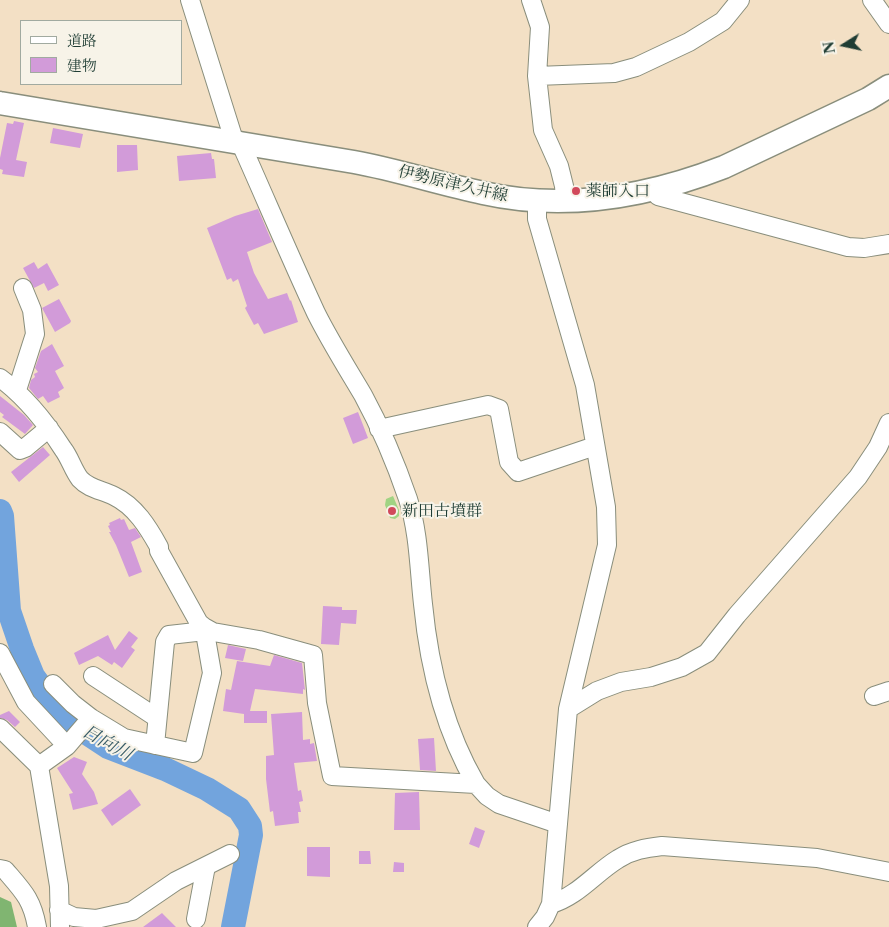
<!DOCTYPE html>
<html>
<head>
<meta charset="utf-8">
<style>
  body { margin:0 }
  #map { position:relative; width:889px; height:927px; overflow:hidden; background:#f3e0c5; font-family:"Libre Caslon Text","Noto Serif JP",serif }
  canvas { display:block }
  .legend { position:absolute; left:20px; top:20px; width:162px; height:65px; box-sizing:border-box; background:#f7f3e8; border:1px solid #a1aaa0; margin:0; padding:6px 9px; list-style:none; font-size:15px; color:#1f3d34 }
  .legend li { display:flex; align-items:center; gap:10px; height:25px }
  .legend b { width:25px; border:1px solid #a1aaa0 }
  .north { position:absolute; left:819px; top:20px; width:50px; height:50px; -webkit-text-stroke:4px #f7f3e8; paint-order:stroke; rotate:260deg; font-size:14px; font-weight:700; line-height:20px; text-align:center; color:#1f3d34 }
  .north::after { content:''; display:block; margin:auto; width:18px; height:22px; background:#1f3d34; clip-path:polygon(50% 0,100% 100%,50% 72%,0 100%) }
</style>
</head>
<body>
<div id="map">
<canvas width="889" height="927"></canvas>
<ul class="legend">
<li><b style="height:6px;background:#fff"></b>道路</li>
<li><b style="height:14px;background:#d29bd9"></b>建物</li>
</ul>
<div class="north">N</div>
</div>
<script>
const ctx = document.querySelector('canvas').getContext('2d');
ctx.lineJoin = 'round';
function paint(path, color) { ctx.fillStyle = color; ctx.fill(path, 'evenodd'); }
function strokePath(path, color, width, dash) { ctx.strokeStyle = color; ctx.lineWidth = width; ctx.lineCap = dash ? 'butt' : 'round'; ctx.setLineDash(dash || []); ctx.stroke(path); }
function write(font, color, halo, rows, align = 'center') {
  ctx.font = font + ' "Libre Caslon Text","Noto Serif JP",serif'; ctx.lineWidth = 4; ctx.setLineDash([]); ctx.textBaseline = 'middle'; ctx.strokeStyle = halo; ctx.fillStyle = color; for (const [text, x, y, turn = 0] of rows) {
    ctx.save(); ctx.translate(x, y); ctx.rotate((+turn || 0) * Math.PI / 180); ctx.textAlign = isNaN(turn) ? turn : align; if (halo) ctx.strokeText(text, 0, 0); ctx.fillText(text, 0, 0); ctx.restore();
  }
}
const green = new Path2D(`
  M 393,496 L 399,510 L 399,516 L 395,519 L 390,518 L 385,505 L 386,499 Z`);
const forest = new Path2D(`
  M 0,897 L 11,902 L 17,927 L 0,927 Z`);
const river = new Path2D(`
  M 0,511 L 2,516 L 9,611 L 22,649 L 33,676 L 55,706 L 73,724 L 108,747 L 165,769 L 207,789 L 239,809 L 250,826 L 251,835 L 233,927`);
const building = new Path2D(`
  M 14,121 L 24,123 L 16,160 L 27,162 L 24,177 L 2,174 L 3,170 L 0,169 L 0,158 L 7,123 L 13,124 Z
  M 53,128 L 83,134 L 80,148 L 50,143 Z
  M 117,145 L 137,145 L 138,170 L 117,172 Z
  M 211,153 L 212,159 L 214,159 L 216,178 L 179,181 L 177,156 Z
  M 258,209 L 272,242 L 247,252 L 254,273 L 268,299 L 287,293 L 290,301 L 291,300 L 298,322 L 264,334 L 258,323 L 254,325 L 245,308 L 247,306 L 238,279 L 233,282 L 231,278 L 227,280 L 207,228 L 235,216 Z
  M 34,262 L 38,269 L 47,263 L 59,285 L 48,291 L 44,283 L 34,288 L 23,268 Z
  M 59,299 L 71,321 L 70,323 L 55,332 L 42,308 Z
  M 52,344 L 64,366 L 55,371 L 64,388 L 58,392 L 60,397 L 48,403 L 43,396 L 38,399 L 29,388 L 31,380 L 35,377 L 34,374 L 38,372 L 35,368 L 41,351 Z
  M 0,396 L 24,415 L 33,425 L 25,434 L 2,417 L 4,415 L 0,412 Z
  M 358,412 L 368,438 L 353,444 L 343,418 Z
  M 43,447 L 50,455 L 19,482 L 11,472 Z
  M 120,518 L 121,520 L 124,519 L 129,530 L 135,528 L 141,537 L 131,542 L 142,572 L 129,577 L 116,545 L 109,532 L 111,532 L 108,526 L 110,525 L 109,523 Z
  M 323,606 L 342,607 L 342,610 L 357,610 L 356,624 L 341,623 L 339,645 L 321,644 Z
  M 129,631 L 138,638 L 131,647 L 135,650 L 122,668 L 114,662 L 112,665 L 98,656 L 79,665 L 74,653 L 108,635 L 115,650 Z
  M 228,645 L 246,649 L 243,661 L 225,658 Z
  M 274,655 L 302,663 L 305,690 L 303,689 L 303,694 L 255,689 L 250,711 L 267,711 L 267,723 L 244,723 L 244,714 L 223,711 L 226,689 L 231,690 L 237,661 L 270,666 Z
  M 9,711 L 20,722 L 15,727 L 7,720 L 0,718 L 0,715 Z
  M 302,712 L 303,740 L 310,739 L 310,744 L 314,743 L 317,761 L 294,763 L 298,791 L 301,790 L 303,801 L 299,802 L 301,812 L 298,812 L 299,823 L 275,826 L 273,811 L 270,812 L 266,779 L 266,756 L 274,755 L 271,714 Z
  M 434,738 L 436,771 L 420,770 L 418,739 Z
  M 74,757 L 87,762 L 82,774 L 94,792 L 98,804 L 73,810 L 69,794 L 73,793 L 57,768 Z
  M 130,789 L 141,805 L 112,826 L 101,810 Z
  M 419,792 L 420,830 L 394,830 L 395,793 Z
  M 475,827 L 485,831 L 479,848 L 469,844 Z
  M 307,847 L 330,847 L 330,877 L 307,876 Z
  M 359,851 L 370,851 L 371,864 L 359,864 Z
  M 394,862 L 404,863 L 404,872 L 393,872 Z
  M 162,913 L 176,927 L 143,927 Z`);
const minor = new Path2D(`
  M 190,0 L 233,137 L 241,144 C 266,200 290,257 316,313 C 330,341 347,368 363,395 C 381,428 396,464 408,499 C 419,533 419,569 423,604 C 429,666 444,729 476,784
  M 531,0 L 540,27 L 537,76 L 543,130 L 559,166 L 564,186 L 565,201
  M 872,0 L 889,24
  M 537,76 L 614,73 L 636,67 L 689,42 L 723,21 L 740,0
  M 654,190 L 658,196 L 848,247 L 864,248 L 889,244
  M 537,200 L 537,219 L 585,385 L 606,507 L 607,545 L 568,709 L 551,904 L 545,917 L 537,927
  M 0,378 C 26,397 45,421 63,449 C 70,458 73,470 80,479 C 89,489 102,490 114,496 C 135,506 148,527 159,547 L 159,551 L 199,623 L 204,627 L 213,632 L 259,640 L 313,655 L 317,703 L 332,776 L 476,784 L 487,796 L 499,804 L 558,824
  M 17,390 L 35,334 L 32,310 L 23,288
  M 379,429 L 488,405 L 499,409 L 509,462 L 518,472 L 595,446
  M 0,432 L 20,450 L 25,448 L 49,428
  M 0,653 L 26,702 L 67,746
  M 93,676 L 157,718
  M 53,684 L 73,704 L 91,718 L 124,738 L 193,753 L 212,673 L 204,627
  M 874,696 L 889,691
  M 568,709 L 597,691 L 621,682 L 651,677 L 682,667 L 707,653 L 737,615 L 858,477 L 878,447 L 889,423
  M 0,728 L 39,766 L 59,886 L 60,927
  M 155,745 L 165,642 L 169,635 L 205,631
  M 39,766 L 67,746 L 91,718
  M 0,869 L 5,870 C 23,891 32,899 37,927
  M 551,904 C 578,896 595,873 618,859 C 632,850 646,848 662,846 L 817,858 L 889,872
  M 59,910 L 74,917 L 96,919 L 132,911 L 176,881 L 230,854
  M 196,919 L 206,866`);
const major = new Path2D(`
  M 0,103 C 118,123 236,143 354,162 C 398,170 440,184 483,193 C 564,211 647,197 724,167 L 868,99 L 889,86`);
const markers = [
  [576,191,5,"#d1495b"],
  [392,511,5,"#d1495b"]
];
const streetNames = [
  ["伊勢原津久井線",453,184,13]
];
const poiNames = [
  ["薬師入口",586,191],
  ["新田古墳群",402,511]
];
const waterNames = [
  ["日向川",107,743,29]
];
paint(green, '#a0d383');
paint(forest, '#80b571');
strokePath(river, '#72a4dd', 24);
paint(building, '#d29bd9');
strokePath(minor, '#898e7c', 20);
strokePath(major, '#898e7c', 25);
strokePath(minor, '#fff', 18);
strokePath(major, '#fff', 22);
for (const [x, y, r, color] of markers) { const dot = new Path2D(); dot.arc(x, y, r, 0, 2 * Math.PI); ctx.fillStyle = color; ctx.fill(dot); strokePath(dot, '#f7f3e8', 2); }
write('16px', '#1f3d34', '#f7f3e8', streetNames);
write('16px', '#1f3d34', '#f7f3e8', poiNames, 'left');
write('italic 18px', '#385c67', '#f7f3e8', waterNames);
</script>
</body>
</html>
